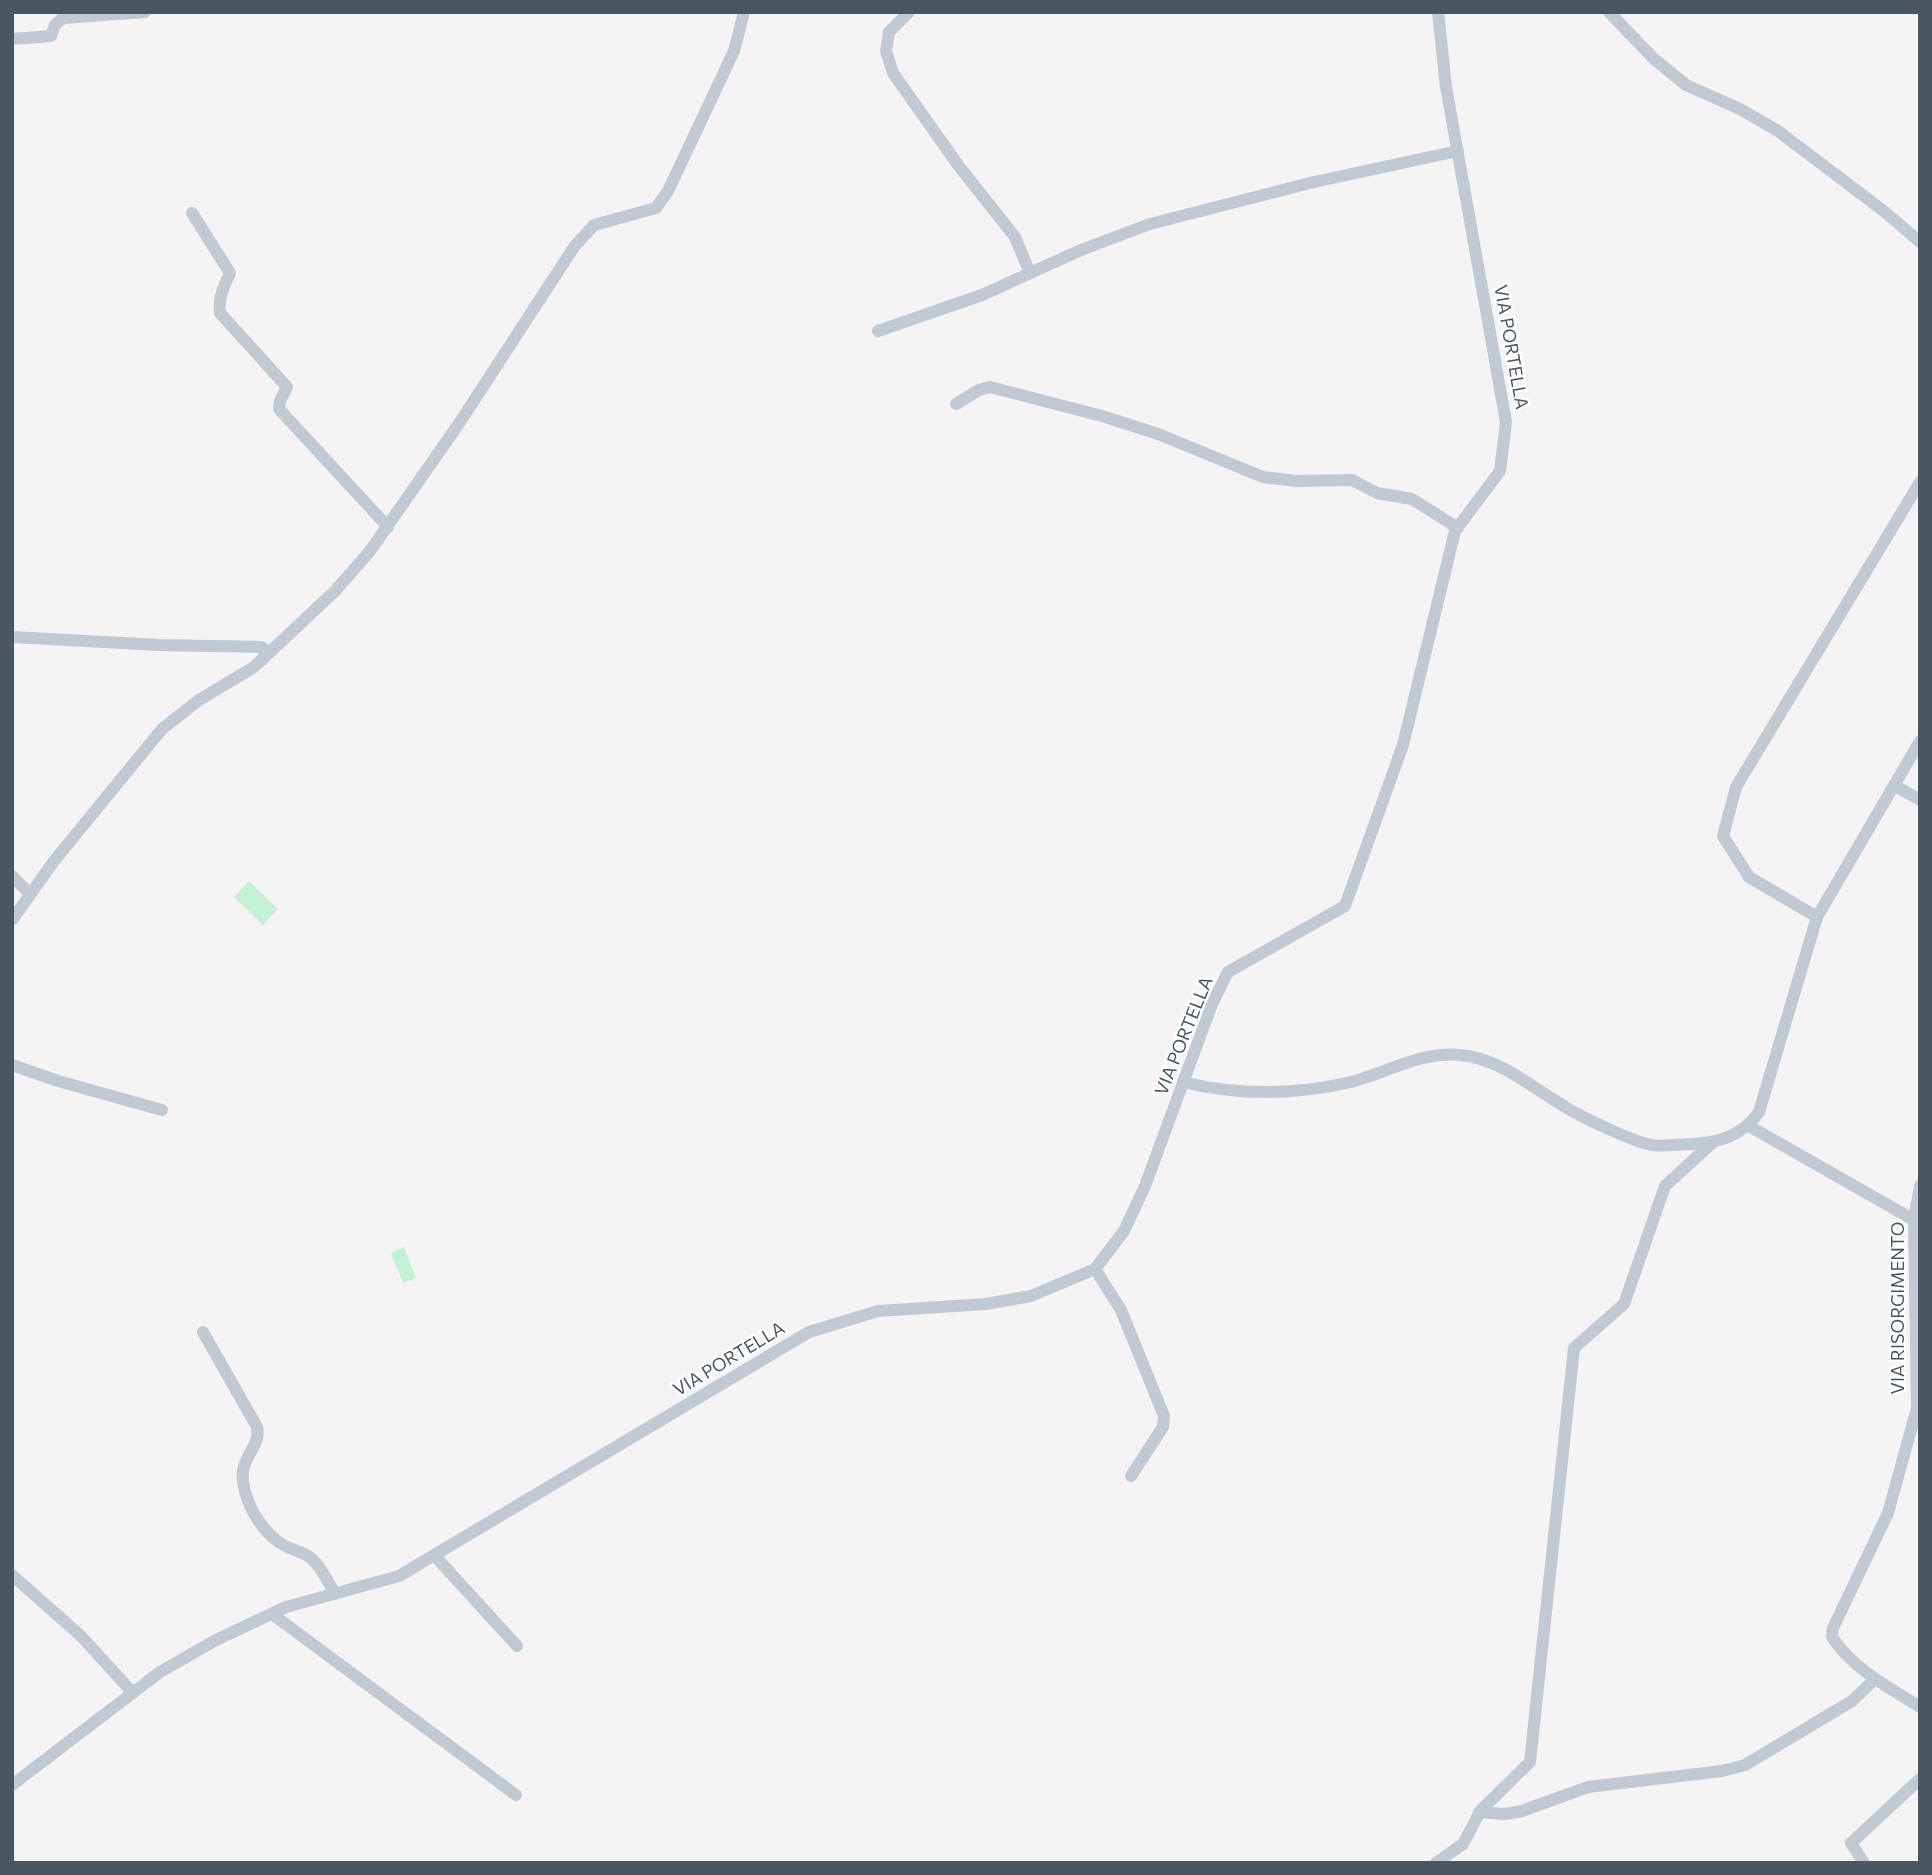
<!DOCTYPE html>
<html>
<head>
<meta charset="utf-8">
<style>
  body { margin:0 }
  #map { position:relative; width:1932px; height:1875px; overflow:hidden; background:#f5f3f3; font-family:Commissioner,sans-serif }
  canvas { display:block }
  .frame { position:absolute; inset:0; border:14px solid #4a5661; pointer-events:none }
</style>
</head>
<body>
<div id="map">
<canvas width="1932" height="1875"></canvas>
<div class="frame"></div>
</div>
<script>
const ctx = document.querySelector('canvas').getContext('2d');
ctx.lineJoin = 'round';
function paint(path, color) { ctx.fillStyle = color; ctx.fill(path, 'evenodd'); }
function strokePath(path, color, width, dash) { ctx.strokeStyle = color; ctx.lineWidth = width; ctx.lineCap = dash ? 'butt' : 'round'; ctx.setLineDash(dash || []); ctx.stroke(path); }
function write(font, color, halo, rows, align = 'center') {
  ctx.font = font + ' Commissioner,sans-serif'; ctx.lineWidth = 5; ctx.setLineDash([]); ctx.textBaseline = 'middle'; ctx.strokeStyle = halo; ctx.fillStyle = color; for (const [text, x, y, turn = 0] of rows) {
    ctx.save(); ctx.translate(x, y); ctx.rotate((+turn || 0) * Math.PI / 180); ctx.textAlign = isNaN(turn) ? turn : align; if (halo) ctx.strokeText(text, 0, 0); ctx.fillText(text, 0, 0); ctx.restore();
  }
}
const green = new Path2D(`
  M 249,881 L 278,909 L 263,925 L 234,897 Z
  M 404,1247 L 416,1278 L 403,1283 L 391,1253 Z`);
const minor = new Path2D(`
  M 909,12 L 889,32 L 886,51 L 893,73 L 958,165 L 1015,237 L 1030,273
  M 1609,12 L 1653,58 L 1686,85 L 1740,109 L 1778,131 L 1885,212 L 1920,242
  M 12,39 L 51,36 L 55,25 L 63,18 L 145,12
  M 192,213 L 230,273 C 224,286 218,298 220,313 L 287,387 L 280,401 L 279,409 L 388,527
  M 878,331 L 982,295 L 1081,250 L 1150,224 L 1314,182 L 1458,151
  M 956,404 L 979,390 L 990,387 L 1102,416 L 1158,434 L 1263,477 L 1297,481 L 1352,480 L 1377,493 L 1412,499 L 1458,528
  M 12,637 L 159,645 L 262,647 L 265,650 L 264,656
  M 1894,785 L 1920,800
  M 12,876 L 30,894
  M 1817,917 L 1749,877 L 1723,836 L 1736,787 L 1920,482
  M 12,920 L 54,861 L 162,729 L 199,700 L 254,667 L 335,591 L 370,551 L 460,422 L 574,247 L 594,225 L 656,208 L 668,191 L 734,51 L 744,12
  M 12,1065 L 58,1081 L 162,1110
  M 1183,1082 C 1239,1096 1295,1095 1351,1082 C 1389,1072 1427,1048 1468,1056 C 1503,1062 1532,1087 1562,1105 C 1577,1115 1637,1144 1653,1145 C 1665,1147 1679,1144 1691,1144 C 1719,1143 1742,1136 1759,1112 L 1817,917 L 1920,741
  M 1749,1126 L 1914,1220
  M 1920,1186 L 1914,1220 L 1917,1408 L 1888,1513 L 1833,1628 L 1832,1637 C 1853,1669 1888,1687 1920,1707
  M 1095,1269 L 1121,1310 L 1164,1416 L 1163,1427 L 1131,1476
  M 203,1332 L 257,1427 C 262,1446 239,1458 243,1482 C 247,1507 263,1535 287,1547 C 297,1551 307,1553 315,1562 C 323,1571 329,1583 335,1594
  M 434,1555 L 517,1646
  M 12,1575 L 81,1636 L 133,1693
  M 272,1614 L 516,1795
  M 12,1785 L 160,1672 L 216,1640 L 286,1607 L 399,1576 L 809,1332 L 878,1311 L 986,1304 L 1031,1296 L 1095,1269 L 1124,1231 L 1145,1186 L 1212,1004 L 1228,972 L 1345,906 L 1403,745 L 1455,531 L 1500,471 L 1506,422 L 1446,87 L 1438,12
  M 1479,1812 L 1505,1814 L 1522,1811 L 1588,1787 L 1722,1771 L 1745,1765 L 1852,1701 L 1875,1679
  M 1436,1863 L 1463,1844 L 1481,1810 L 1530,1762 L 1574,1348 L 1624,1304 L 1665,1186 L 1712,1143
  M 1864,1863 L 1851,1843 L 1920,1779`);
const streetNames = [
  ["VIA PORTELLA",1511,347,80],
  ["VIA PORTELLA",1184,1036,-68],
  ["VIA RISORGIMENTO",1898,1308,-90],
  ["VIA PORTELLA",729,1359,-31]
];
paint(green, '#c3f1d5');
strokePath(minor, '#c1cad2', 12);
write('18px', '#4a5661', '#fff', streetNames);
</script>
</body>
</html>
